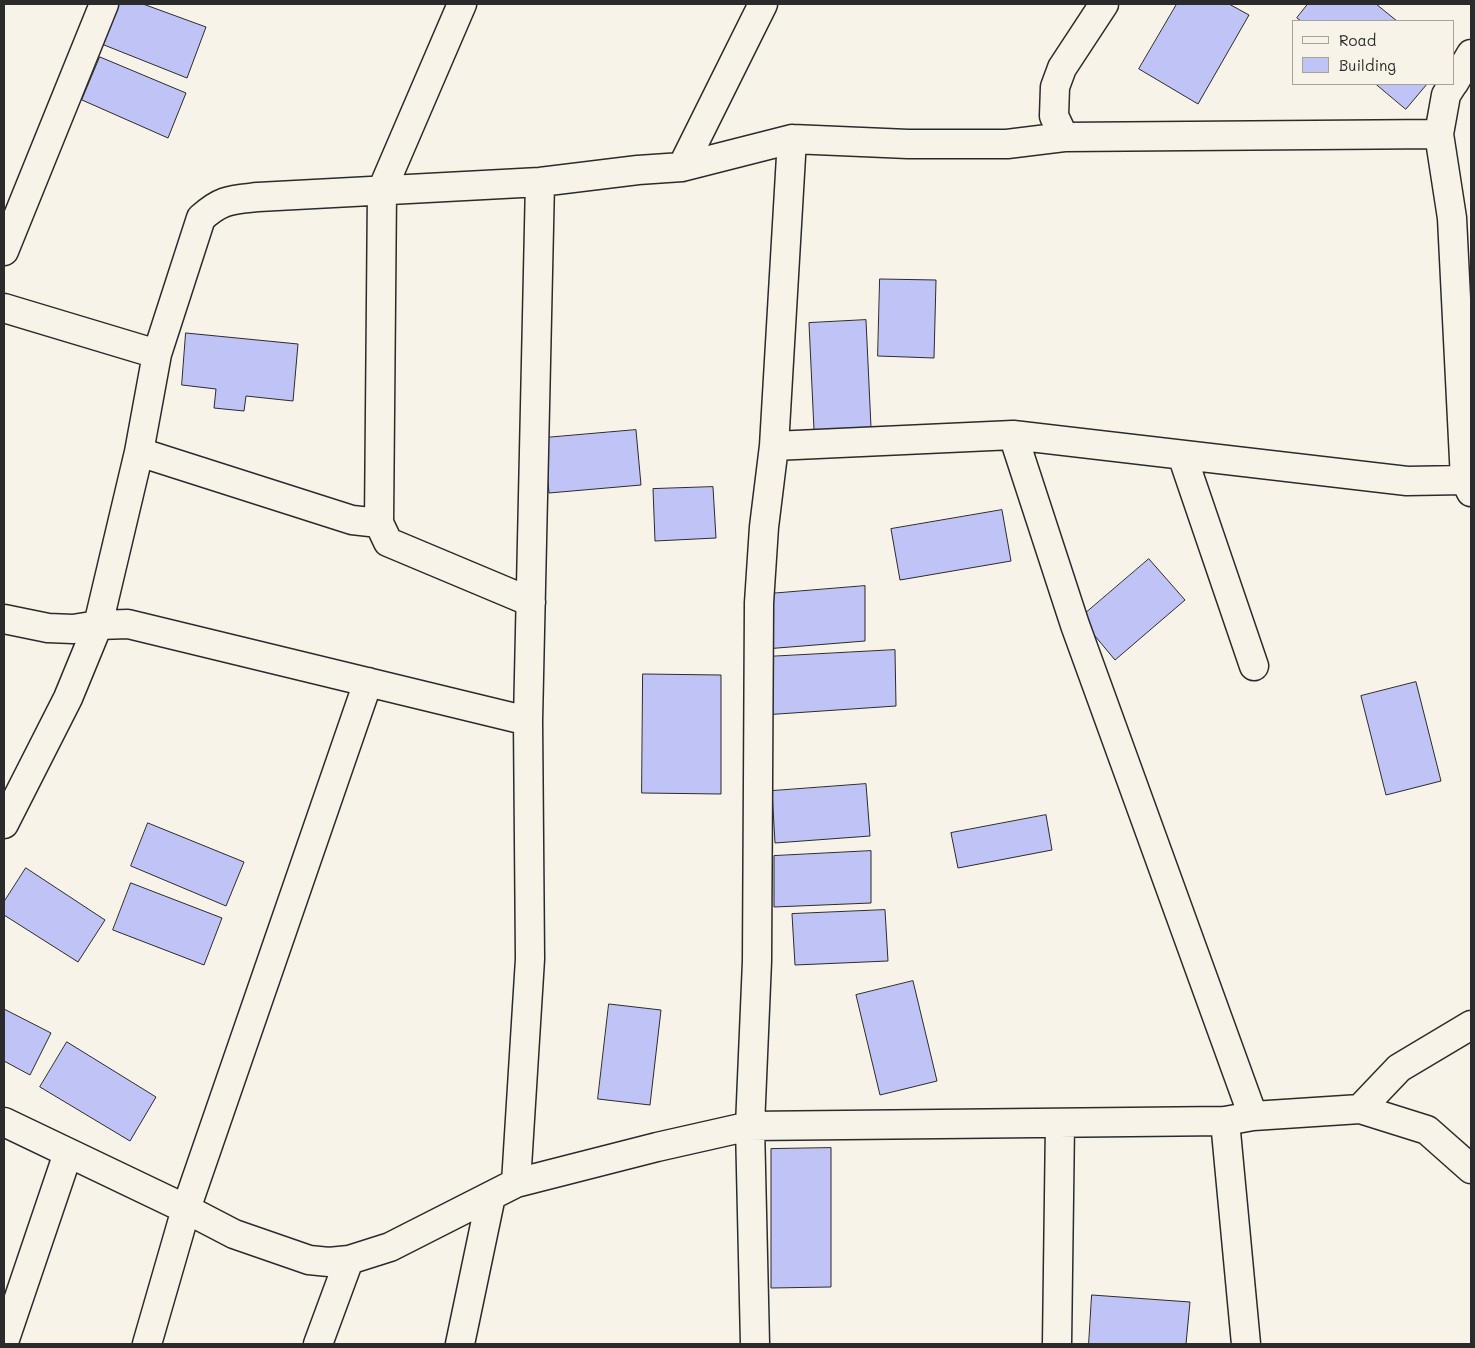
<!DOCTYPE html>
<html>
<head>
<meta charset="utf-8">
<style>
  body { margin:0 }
  #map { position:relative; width:1475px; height:1348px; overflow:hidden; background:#f7f3e8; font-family:Mali,sans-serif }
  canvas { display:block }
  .frame { position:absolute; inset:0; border:5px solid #2b2b2b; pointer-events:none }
  .legend { position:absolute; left:1292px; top:20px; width:162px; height:65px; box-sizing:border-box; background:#f7f3e8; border:1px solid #a5a39c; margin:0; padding:6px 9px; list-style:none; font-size:15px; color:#2b2b2b }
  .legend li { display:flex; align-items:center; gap:10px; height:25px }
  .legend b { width:25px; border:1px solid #a5a39c }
</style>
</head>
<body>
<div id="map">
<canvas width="1475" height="1348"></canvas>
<div class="frame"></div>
<ul class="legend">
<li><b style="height:6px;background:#f7f3e8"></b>Road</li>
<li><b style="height:14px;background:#bfc3f5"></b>Building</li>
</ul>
</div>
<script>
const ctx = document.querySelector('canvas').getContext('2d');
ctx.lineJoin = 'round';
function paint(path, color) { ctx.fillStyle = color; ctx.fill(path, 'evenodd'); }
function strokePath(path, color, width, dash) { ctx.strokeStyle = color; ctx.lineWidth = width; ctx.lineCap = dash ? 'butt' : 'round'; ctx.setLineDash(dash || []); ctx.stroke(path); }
const building = new Path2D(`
  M 104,4 L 143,4 L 206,27 L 187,78 L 89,39 Z
  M 1177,4 L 1229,4 L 1249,15 L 1198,104 L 1139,69 Z
  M 1308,4 L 1376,4 L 1397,21 L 1301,21 L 1297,18 Z
  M 100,57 L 186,93 L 168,138 L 82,100 Z
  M 1376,84 L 1427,84 L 1406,109 Z
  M 880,279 L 936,280 L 934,358 L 878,356 Z
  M 866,320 L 871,427 L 814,430 L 809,323 Z
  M 186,333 L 298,344 L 293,401 L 246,396 L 244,411 L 214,408 L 216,389 L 182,385 Z
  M 636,430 L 641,485 L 549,493 L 544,438 Z
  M 713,487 L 716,538 L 655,541 L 653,489 Z
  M 1002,510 L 1011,561 L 900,580 L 891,529 Z
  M 1149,559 L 1185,600 L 1115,660 L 1080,618 Z
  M 865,586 L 865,641 L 765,649 L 768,594 Z
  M 895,650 L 896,706 L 763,715 L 765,657 Z
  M 643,674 L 721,675 L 721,794 L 642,793 Z
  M 1416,682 L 1441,781 L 1386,795 L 1361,696 Z
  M 866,784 L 870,836 L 775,843 L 772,791 Z
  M 1046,815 L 1052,850 L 958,868 L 951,833 Z
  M 148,823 L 244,862 L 226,906 L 131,866 Z
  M 871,851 L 871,903 L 774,907 L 774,856 Z
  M 26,868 L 105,920 L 78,962 L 4,915 L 4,902 Z
  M 131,883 L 222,918 L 204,965 L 113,930 Z
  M 885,910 L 888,961 L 795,965 L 792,914 Z
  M 913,981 L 937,1081 L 880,1095 L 856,995 Z
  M 609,1004 L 661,1010 L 650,1105 L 598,1099 Z
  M 4,1009 L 51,1033 L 30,1075 L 4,1061 Z
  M 67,1042 L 156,1097 L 130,1141 L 40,1087 Z
  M 831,1148 L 831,1287 L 771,1288 L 771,1149 Z
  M 1092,1295 L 1190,1302 L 1186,1344 L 1089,1344 Z`);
const minor = new Path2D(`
  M 462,4 L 382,190 L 379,523 L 388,542 L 531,602
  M 1454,83 L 1471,54
  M 1453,84 L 1446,95 L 1439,134 L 1452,218 L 1465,480 L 1471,492
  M 1064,137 L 1054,116 L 1055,87 L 1062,68 L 1104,4
  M 682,167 L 763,4
  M 4,251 L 104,4
  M 4,308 L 157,354
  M 1013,435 L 1075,625 L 1253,1116
  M 774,446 L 1013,435 L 1407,481 L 1465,480
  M 139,452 L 352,520 L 379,523
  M 1182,455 L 1254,666
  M 4,619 L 48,628 L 73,629 L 98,625 L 128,624 L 528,721
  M 4,824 L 68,698 L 98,625 L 139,452 L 157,354 L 201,218 C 222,199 231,200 258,197 L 540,182 L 638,170 L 682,167 L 792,139 L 908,144 L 1007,144 L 1064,137 L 1439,134
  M 1360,1109 L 1399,1068 L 1471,1025
  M 1225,1121 L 1246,1344
  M 4,1122 L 186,1209 L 234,1234 L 309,1260 L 329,1262 L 349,1260 L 390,1247 L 516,1183 L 657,1147 L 750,1126 L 1225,1121 L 1253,1116 L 1360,1109 L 1427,1130 L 1471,1169
  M 516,1183 L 530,959 L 528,721 L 540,182
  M 4,1342 L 68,1153
  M 147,1344 L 186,1209 L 368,682
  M 318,1344 L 349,1260
  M 460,1344 L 491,1196
  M 755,1344 L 750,1126 L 757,961 L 759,603 L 764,527 L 774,446 L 792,139
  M 1057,1344 L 1060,1123`);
paint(building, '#bfc3f5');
strokePath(building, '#2b2b2b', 1);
strokePath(minor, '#2b2b2b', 31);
strokePath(minor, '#f7f3e8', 28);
</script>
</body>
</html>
